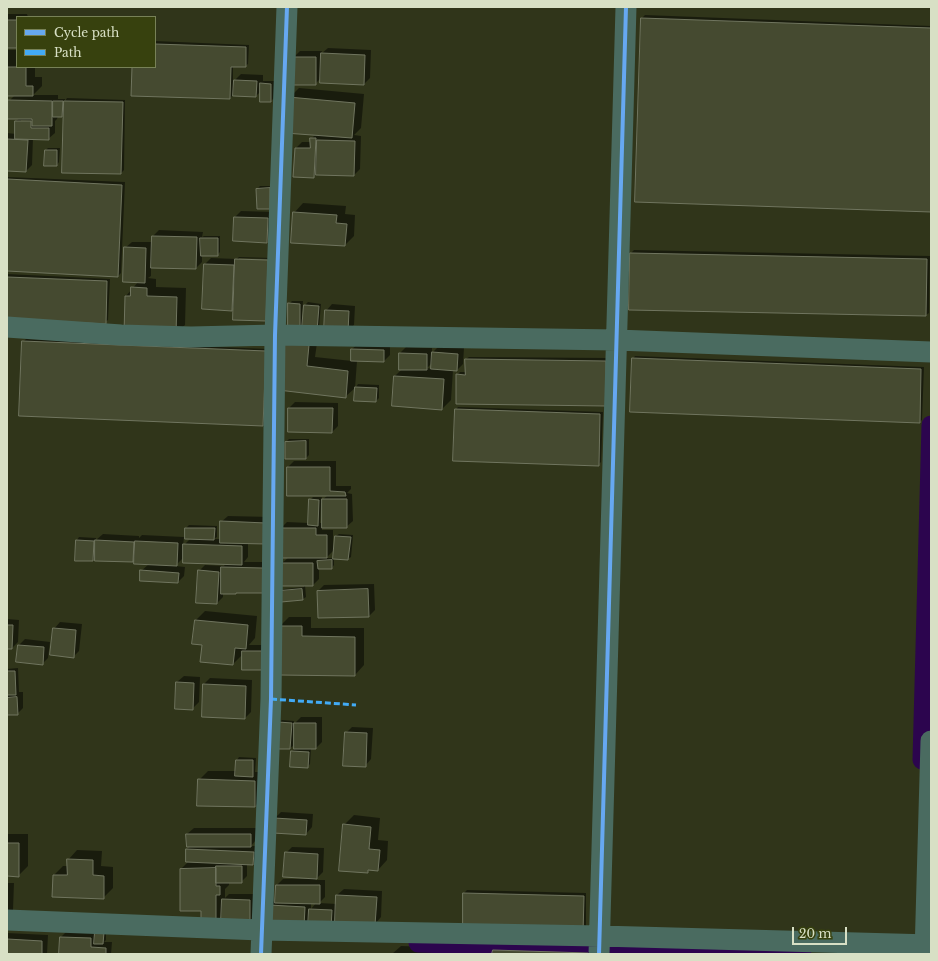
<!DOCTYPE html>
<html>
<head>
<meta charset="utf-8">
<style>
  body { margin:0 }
  #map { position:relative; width:938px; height:961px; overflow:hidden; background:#30351a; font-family:"Libre Baskerville",serif }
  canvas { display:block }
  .frame { position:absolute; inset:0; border:8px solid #d8e0c5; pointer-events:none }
  .legend { position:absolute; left:16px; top:16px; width:140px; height:52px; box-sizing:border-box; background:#37410e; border:1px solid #778157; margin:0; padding:5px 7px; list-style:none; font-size:12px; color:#d8e0c5 }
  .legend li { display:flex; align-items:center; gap:8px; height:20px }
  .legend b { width:20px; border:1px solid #778157 }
  .scale { position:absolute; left:792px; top:927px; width:55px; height:18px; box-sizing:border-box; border:2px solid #d8e0c5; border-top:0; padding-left:5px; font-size:12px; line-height:14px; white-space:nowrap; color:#d8e0c5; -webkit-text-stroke:3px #37410e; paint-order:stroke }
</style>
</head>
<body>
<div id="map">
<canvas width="938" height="961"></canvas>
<div class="frame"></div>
<ul class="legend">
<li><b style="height:5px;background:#66a8f1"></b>Cycle path</li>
<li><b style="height:5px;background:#42abf6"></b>Path</li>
</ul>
<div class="scale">20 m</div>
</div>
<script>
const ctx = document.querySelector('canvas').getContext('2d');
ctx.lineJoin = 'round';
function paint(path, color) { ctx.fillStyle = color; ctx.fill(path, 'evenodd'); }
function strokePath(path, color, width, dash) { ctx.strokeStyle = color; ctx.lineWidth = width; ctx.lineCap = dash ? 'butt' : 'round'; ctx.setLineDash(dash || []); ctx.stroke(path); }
const shadow = new Path2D(`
  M 7,14 L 27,14 L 28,17 L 17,17 L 17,47 L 7,47 Z
  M 645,15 L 931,26 L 931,211 L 642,18 Z
  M 155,41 L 249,45 L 248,64 L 245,66 L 233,66 L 233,82 L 241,74 L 263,75 L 263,81 L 274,81 L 274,98 L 271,101 L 261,91 L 256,96 L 233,95 L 230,98 L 133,67 L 155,67 Z
  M 328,48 L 371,50 L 370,78 L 364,84 L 321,78 L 315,84 L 294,57 L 300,51 L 322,51 L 321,54 Z
  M 7,50 L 17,50 L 17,67 L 35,67 L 35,77 L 42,77 L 42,86 L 33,95 L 58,95 L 58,99 L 65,99 L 65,101 L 67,98 L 125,100 L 124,170 L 121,173 L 64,113 L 62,116 L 58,116 L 57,119 L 55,121 L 55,133 L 48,139 L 33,138 L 32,165 L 26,171 L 7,170 L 7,133 L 16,134 L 16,121 L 20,118 L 7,118 L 7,98 L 8,102 L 15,95 L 7,95 ZM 21,120 L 36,121 L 36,123 L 21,122 Z
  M 299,88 L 364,94 L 361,128 L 354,135 L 361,136 L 360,169 L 354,175 L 316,174 L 313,177 L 294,176 L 296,148 L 302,142 L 311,142 L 311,139 L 316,134 L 289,98 Z
  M 48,148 L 60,148 L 59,162 L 57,165 L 46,150 Z
  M 7,177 L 125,182 L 121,273 L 118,276 L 7,270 Z
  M 260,186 L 272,186 L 273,205 L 257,189 Z
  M 303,203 L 346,206 L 345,214 L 355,215 L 354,236 L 345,245 L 294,213 Z
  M 241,211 L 274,212 L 273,235 L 267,242 L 235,217 Z
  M 159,230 L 203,232 L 202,237 L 204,236 L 220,236 L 220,252 L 217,255 L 202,255 L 202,262 L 196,268 L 151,267 L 151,276 L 148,278 L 156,279 L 156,287 L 186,288 L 185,325 L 175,334 L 126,296 L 138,282 L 125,248 L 132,242 L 152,242 L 153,236 Z
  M 634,250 L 930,256 L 929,313 L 926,315 L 631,253 Z
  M 239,257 L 271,258 L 271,259 L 239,258 L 235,306 L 231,310 L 205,264 L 211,258 L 237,259 Z
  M 7,274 L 110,279 L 108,320 L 105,322 L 7,318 Z
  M 292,301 L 303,301 L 302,318 L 304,318 L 305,305 L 308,302 L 321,304 L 319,327 L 304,323 L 300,327 L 289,304 Z
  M 332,304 L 355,306 L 354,325 L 347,331 L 326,311 Z
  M 318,336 L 315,357 L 352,361 L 352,349 L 359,343 L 390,344 L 390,355 L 384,361 L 357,361 L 355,388 L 345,397 L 279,390 L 284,343 Z
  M 26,339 L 268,349 L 265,422 L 263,425 L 23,342 Z
  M 439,346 L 464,348 L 463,364 L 457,370 L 453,370 L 451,400 L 442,409 L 395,376 L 402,369 L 400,353 L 406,347 L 432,348 L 432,353 ZM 432,363 L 432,369 L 427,368 Z
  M 635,356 L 924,367 L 922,420 L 919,422 L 633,359 Z
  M 469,357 L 608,358 L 608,402 L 457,375 L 460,372 L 466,372 L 466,359 Z
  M 358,384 L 379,385 L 379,398 L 376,401 L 355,400 L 356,387 Z
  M 295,402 L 338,403 L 338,426 L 332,432 L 289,408 Z
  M 458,407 L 603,412 L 601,462 L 598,465 L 456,410 Z
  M 289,439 L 309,439 L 309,455 L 306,458 L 286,442 Z
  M 294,461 L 336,461 L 336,486 L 351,486 L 351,489 L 347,493 L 352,494 L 353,521 L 346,527 L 322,527 L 322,530 L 333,530 L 333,551 L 326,558 L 334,558 L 336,536 L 339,534 L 353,535 L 351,557 L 348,559 L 334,558 L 334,565 L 332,568 L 319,568 L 319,579 L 313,585 L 305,585 L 306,597 L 303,599 L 281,591 L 284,589 L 304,587 L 304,585 L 282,563 L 289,557 L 281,528 L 287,522 L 309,523 L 310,500 L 313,497 L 322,497 L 321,501 L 328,495 L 288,467 ZM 321,503 L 323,503 L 323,523 L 320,523 Z
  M 228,516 L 272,517 L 248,543 L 248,557 L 244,562 L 269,562 L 236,593 L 223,593 L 223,597 L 217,603 L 199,571 L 205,565 L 224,566 L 226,563 L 184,557 L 175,566 L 185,567 L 184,576 L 178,582 L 141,571 L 149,564 L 135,558 L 132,561 L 96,557 L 92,560 L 76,560 L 77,540 L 79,537 L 96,538 L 96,540 L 103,534 L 139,536 L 139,538 L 142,535 L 184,537 L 183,546 L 190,539 L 186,528 L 189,525 L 217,526 L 217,537 L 214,539 L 221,539 L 221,522 Z
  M 374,584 L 375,610 L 369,616 L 318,591 L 324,585 Z
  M 205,611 L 257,616 L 255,638 L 249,645 L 272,645 L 271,663 L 243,654 L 233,664 L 203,644 L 196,620 Z
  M 289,617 L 311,617 L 311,628 L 364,628 L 364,665 L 355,675 L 280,626 Z
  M 7,619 L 19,620 L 18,642 L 12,648 L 7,648 Z
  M 60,622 L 82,624 L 79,651 L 73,657 L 54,629 Z
  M 25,639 L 50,642 L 48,658 L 42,664 L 17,662 L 19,645 Z
  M 18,668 L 19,692 L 23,692 L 23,708 L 17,714 L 7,714 L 7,669 Z
  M 184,676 L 200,677 L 199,702 L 193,708 L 176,708 L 177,682 Z
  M 210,678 L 252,680 L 251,712 L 245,718 L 204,684 Z
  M 301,717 L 322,717 L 322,742 L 316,748 L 311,748 L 310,764 L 307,767 L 292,751 L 295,749 L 295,734 L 293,734 L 293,746 L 290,748 L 279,723 L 282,720 L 294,721 L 294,724 Z
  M 352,727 L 373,728 L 371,759 L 365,766 L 346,733 Z
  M 239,757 L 256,758 L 255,772 L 264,772 L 264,797 L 255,806 L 199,780 L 208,771 L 236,771 L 237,760 Z
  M 281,812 L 313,814 L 312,827 L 306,834 L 275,818 Z
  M 354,815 L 380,818 L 378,840 L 388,841 L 387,860 L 378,870 L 371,869 L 367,872 L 344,825 Z
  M 194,828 L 256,828 L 256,840 L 251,846 L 260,846 L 259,858 L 253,864 L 247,864 L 247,876 L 241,882 L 229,882 L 229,885 L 225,889 L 225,898 L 229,894 L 256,894 L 256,915 L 250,921 L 223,915 L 215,922 L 202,910 L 181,910 L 181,869 L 189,861 L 187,849 L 191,846 L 187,834 Z
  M 7,834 L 28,834 L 28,866 L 18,876 L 7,875 Z
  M 292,847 L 324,848 L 323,872 L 315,880 L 325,880 L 325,897 L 319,903 L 337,904 L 337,895 L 344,889 L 382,891 L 381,917 L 375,924 L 304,926 L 270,905 L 276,899 L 277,885 L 283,879 L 307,879 L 307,878 L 286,853 ZM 311,903 L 316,903 L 311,909 Z
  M 77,850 L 102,851 L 101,866 L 113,867 L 113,888 L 103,898 L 54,875 L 63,866 L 68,866 L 68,860 Z
  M 7,883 L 14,883 L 13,910 L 7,916 Z
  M 467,890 L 586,893 L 586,930 L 464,893 Z
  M 106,930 L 106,940 L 104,942 L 112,942 L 111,954 L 60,954 L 61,937 L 67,931 Z
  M 7,933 L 48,935 L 47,954 L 7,954 Z
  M 401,946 L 431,947 L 431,954 L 392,954 Z
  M 496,947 L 591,951 L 591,954 L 493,954 L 494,950 Z`);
const canal = new Path2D(`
  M 922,760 L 931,425
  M 418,943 L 586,948
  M 605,948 L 802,954`);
const building = new Path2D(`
  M 641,18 L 931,28 L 931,212 L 635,202 Z
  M 7,20 L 17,20 L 17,48 L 7,48 Z
  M 155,44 L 246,47 L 246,67 L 231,67 L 230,99 L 131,96 L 132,67 L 155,67 Z
  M 321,53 L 365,55 L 364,85 L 320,83 Z
  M 293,57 L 316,57 L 316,85 L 293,85 Z
  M 7,59 L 7,67 L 26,67 L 26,86 L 33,86 L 33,96 L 7,96 Z
  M 234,80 L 257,81 L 256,97 L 233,96 Z
  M 260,83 L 271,84 L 271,102 L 260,102 Z
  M 288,97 L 355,103 L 352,138 L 285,133 Z
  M 8,100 L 52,101 L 52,126 L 32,126 L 32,119 L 8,119 Z
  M 53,101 L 63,101 L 62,117 L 53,117 Z
  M 64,101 L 123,102 L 121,174 L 62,173 Z
  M 15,121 L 31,121 L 31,128 L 49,128 L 49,140 L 15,139 Z
  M 310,138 L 316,138 L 314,178 L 293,177 L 295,148 L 310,148 Z
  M 7,139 L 28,140 L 26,172 L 7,171 Z
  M 317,140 L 355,141 L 354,176 L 316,175 Z
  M 45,150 L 57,150 L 57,166 L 44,166 Z
  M 7,179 L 122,185 L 118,277 L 7,271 Z
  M 270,188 L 270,209 L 257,209 L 256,189 Z
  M 293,212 L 337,215 L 336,223 L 347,224 L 345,246 L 291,243 Z
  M 234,217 L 268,218 L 267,243 L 233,241 Z
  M 152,236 L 197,237 L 196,269 L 151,268 Z
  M 200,238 L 218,238 L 218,256 L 201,256 Z
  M 124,247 L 146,248 L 145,283 L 123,282 Z
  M 630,253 L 927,259 L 926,316 L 629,310 Z
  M 235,259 L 268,260 L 266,321 L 233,320 Z
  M 204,264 L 234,265 L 232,311 L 202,309 Z
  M 7,277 L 107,281 L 106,324 L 7,319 Z
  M 131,287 L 147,288 L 147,296 L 177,297 L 176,335 L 124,334 L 125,296 L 130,296 Z
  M 288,303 L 300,304 L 300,328 L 288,328 Z
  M 304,305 L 319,306 L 317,331 L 302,329 Z
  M 325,310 L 349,311 L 348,332 L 324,331 Z
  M 22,341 L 266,351 L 263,426 L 19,416 Z
  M 283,342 L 309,345 L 307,366 L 348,371 L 346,398 L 278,390 Z
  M 351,349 L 384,350 L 384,362 L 351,361 Z
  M 432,352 L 458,354 L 457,371 L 431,369 Z
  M 399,353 L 427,354 L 427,370 L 399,370 Z
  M 632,358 L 921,369 L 920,423 L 630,412 Z
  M 465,359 L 606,361 L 606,406 L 456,404 L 456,374 L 465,375 Z
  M 394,376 L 444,379 L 442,410 L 392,406 Z
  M 355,387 L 377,388 L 376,402 L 354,401 Z
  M 288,408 L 333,408 L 332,433 L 288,432 Z
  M 455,409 L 600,414 L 599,466 L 453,461 Z
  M 306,441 L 306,459 L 285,459 L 285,442 Z
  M 287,467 L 330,467 L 330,491 L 345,492 L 346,496 L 287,496 Z
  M 309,499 L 319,500 L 318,526 L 308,525 Z
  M 322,499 L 347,499 L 347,528 L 322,528 Z
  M 220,521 L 266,523 L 266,544 L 220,543 Z
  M 185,528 L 215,528 L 214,540 L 185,539 Z
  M 280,528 L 316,528 L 316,535 L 327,535 L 327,558 L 280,558 Z
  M 335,536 L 351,537 L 348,560 L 333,559 Z
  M 76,540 L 94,541 L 93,561 L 75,561 Z
  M 95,540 L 134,542 L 133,562 L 95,561 Z
  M 135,541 L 178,543 L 177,566 L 134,564 Z
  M 183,544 L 242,546 L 242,565 L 183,563 Z
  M 332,560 L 332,569 L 318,569 L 317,561 Z
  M 281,563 L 313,563 L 313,586 L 281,586 Z
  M 221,567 L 263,568 L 263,593 L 236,593 L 236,594 L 221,594 Z
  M 140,570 L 179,573 L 178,583 L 140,581 Z
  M 198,570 L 219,572 L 217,604 L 196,603 Z
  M 302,589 L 303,600 L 281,602 L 280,591 Z
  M 368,589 L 369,617 L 318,618 L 317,591 Z
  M 195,620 L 248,625 L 246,649 L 235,648 L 233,665 L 200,662 L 202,645 L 192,644 Z
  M 7,625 L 13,625 L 12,649 L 7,649 Z
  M 279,626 L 302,626 L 302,636 L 355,637 L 355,676 L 278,675 Z
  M 53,628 L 76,630 L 74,658 L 50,655 Z
  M 18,645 L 44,647 L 43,665 L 16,662 Z
  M 242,651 L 266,651 L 266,670 L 242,670 Z
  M 7,671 L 15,671 L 16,695 L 7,695 Z
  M 176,682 L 194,683 L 193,710 L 175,709 Z
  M 203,684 L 246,686 L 245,719 L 202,717 Z
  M 17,697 L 18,715 L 7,715 L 7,698 Z
  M 278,722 L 292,723 L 290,749 L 277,749 Z
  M 294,723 L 316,723 L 316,749 L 294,749 Z
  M 345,732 L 367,733 L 366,767 L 343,766 Z
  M 291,751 L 309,752 L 308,768 L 290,767 Z
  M 236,760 L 253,760 L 253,777 L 235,776 Z
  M 198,779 L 255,781 L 255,807 L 197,806 Z
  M 274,818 L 307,820 L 306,835 L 273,833 Z
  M 343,824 L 371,827 L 369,849 L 380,850 L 378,871 L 368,870 L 368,873 L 339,871 Z
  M 186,834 L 251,834 L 251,847 L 187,847 Z
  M 7,843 L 19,843 L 19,877 L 7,876 Z
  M 186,849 L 254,852 L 253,865 L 186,862 Z
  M 285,852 L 318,854 L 317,879 L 283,877 Z
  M 67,859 L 93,860 L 93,875 L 104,876 L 104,899 L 52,897 L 53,875 L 67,875 Z
  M 216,866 L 242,866 L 242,883 L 216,883 Z
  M 216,868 L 216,886 L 220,886 L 220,895 L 216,895 L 216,923 L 201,923 L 201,911 L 180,911 L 180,869 Z
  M 276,885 L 320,885 L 320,904 L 275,903 Z
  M 463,893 L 584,896 L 583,934 L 463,931 Z
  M 336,895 L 377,897 L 375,925 L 335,922 Z
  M 222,899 L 250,900 L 250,922 L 221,922 Z
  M 269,905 L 305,907 L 304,927 L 267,925 Z
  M 309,909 L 332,910 L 331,928 L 308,927 Z
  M 95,932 L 104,932 L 103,944 L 94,944 Z
  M 60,937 L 91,938 L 91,947 L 106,948 L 106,954 L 59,954 Z
  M 7,939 L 42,941 L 42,954 L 7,954 Z
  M 493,950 L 588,953 L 588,954 L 492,954 Z`);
const minor = new Path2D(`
  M 7,327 L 121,335 L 191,337 L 275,335 L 617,340 L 931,352
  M 7,920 L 261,930 L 600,936 L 931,945
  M 261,954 L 271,699 L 275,335 L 287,7
  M 599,954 L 626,7
  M 925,954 L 931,741`);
const quiet = new Path2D(`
  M 271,699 L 356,705`);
const cycleway = new Path2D(`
  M 261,954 L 271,699 L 275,335 L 287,7
  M 599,954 L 626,7`);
paint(shadow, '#0007');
strokePath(canal, '#2c054e', 19);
paint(building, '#454a30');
strokePath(building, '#70755f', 1);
strokePath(minor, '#4a6b60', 21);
strokePath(quiet, '#42abf6', 3, [6, 3]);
strokePath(cycleway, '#66a8f1', 4);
</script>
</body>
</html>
